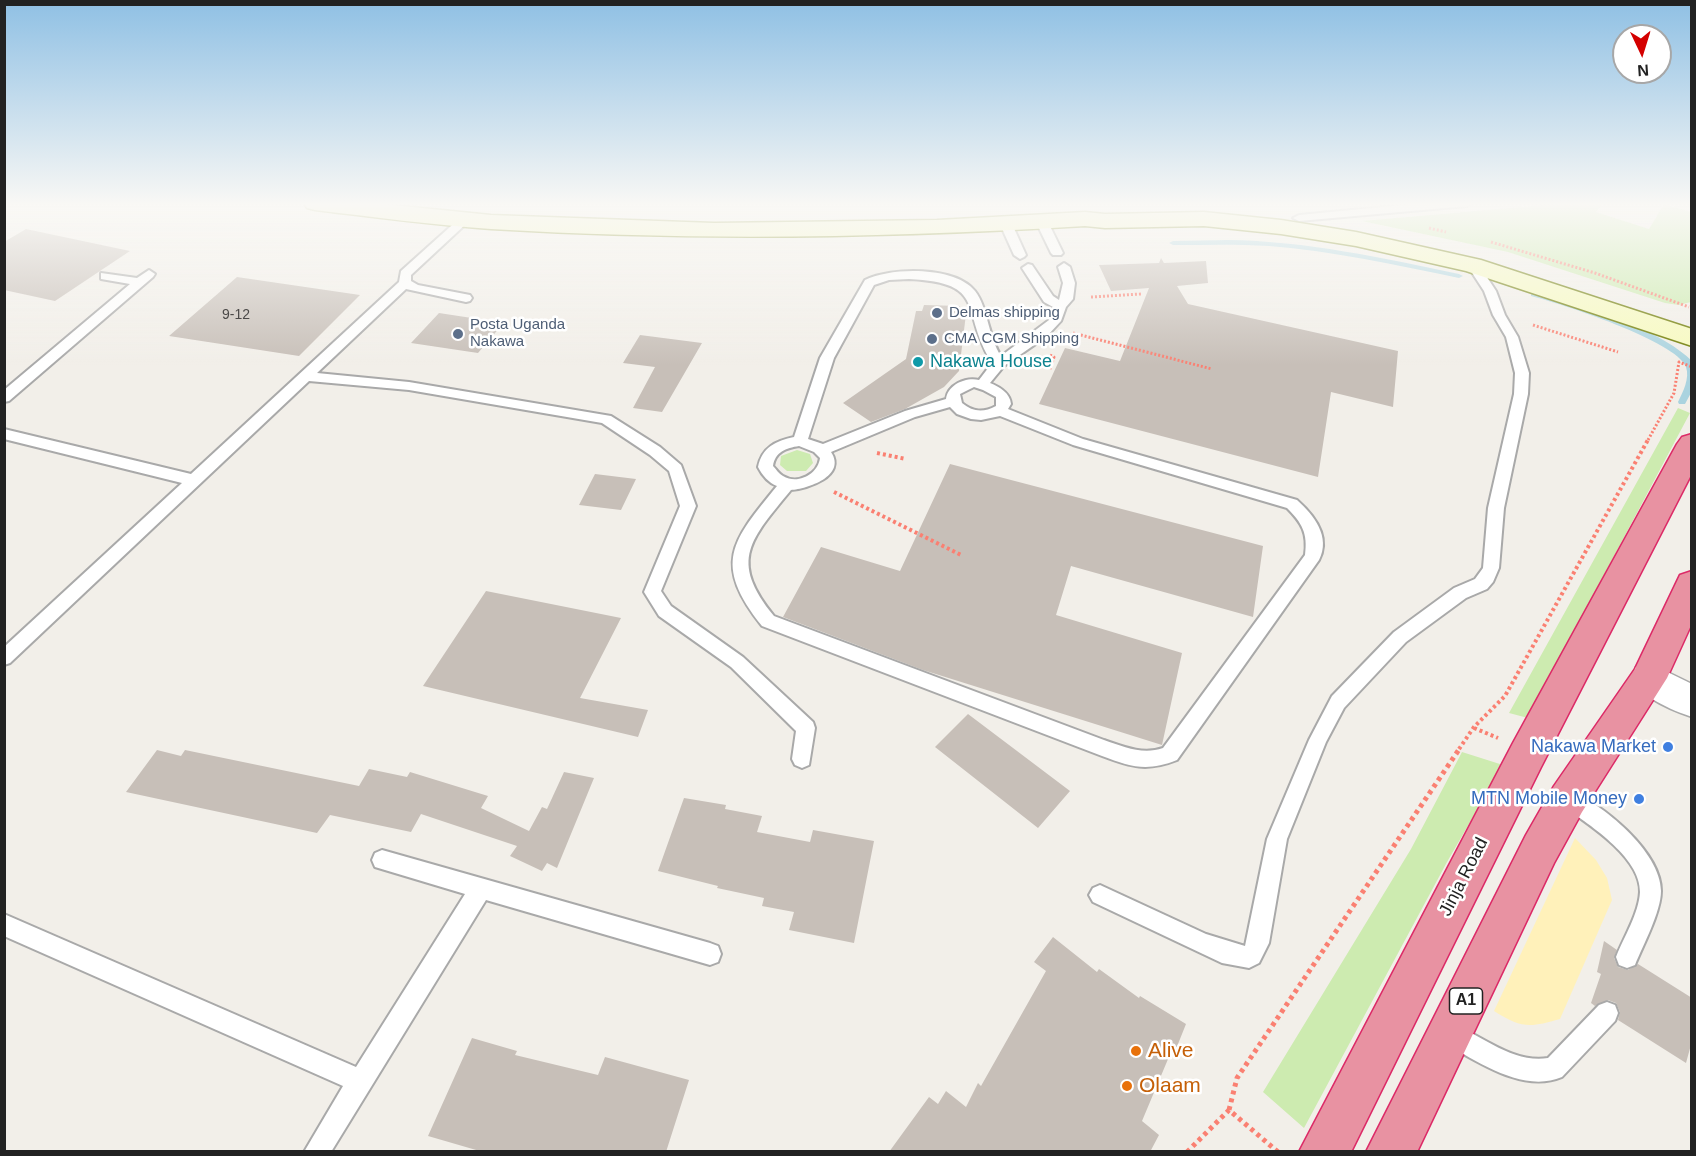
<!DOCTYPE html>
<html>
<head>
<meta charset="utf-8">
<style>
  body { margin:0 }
  #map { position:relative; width:1696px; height:1156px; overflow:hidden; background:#f2efe9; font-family:Helvetica,sans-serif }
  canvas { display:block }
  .frame { position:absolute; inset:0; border:6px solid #222; pointer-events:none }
  .north { position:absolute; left:1612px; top:24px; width:60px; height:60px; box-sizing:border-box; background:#fff; border:2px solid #a7a7a7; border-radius:50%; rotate:176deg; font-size:16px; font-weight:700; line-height:24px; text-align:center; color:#222 }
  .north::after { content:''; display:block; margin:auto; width:21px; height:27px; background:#d40000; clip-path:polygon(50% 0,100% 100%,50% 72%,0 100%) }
</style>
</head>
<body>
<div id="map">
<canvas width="1696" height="1156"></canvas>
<div class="frame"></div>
<div class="north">N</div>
</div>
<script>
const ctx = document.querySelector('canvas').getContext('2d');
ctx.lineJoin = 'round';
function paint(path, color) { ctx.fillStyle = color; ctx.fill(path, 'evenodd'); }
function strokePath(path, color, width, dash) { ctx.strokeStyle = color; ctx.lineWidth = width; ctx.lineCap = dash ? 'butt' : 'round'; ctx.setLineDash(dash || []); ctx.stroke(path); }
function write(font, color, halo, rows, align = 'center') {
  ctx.font = font + ' Helvetica,sans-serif'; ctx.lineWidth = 5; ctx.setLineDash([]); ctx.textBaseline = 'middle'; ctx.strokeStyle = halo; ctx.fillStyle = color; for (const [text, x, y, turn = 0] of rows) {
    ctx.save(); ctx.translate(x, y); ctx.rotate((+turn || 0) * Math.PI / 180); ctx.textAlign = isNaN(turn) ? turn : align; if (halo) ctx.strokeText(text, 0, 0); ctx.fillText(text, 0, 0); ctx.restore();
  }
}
const grass = new Path2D(`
  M 1567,203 L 1603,203 L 1596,212 L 1649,229 L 1664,204 L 1691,212 L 1691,302 L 1679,305 L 1665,303 L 1508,252 L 1362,221 Z
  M 1678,408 L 1690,413 L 1528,718 L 1509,713 Z
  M 797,450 L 810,454 L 813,463 L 806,471 L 787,471 L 780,465 L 781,456 Z
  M 1462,752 L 1503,765 L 1447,862 L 1304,1128 L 1263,1092 L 1411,849 Z`);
const sand = new Path2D(`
  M 1575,838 L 1596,860 L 1607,878 L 1612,900 L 1560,1019 C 1529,1028 1521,1028 1494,1011 Z`);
const stream = new Path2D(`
  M 1228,240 C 1306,241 1383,258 1459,274 L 1463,276 L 1459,278 C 1396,265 1333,251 1269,246 C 1237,244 1205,245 1173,245 L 1169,243 L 1173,241 Z
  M 1531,292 C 1543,292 1556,298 1567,301 C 1604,313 1664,333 1692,361 L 1692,391 L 1685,404 L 1679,404 L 1678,402 C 1683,392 1690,378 1686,367 C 1677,341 1559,303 1531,296 Z`);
const building = new Path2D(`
  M 26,229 L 130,251 L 55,301 L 4,290 L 4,242 Z
  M 1161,258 L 1164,263 L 1206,261 L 1208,283 L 1177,286 L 1188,304 L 1398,351 L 1393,407 L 1331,392 L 1318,477 L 1039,404 L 1065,348 L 1120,361 L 1149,288 L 1111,291 L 1099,265 L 1159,263 Z
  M 237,277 L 360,295 L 299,356 L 169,336 Z
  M 924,305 L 960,306 L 960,313 L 966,314 L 959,371 L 944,387 L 905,409 L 871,422 L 843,403 L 906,359 L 916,311 L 922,311 Z
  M 439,313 L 498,322 L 496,325 L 501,326 L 478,353 L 411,343 Z
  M 640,335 L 702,343 L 662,412 L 633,408 L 655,367 L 623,363 Z
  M 950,464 L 1263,546 L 1253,617 L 1071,566 L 1056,615 L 1182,653 L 1162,745 L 923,670 L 783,617 L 821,547 L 900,571 Z
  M 595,474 L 636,479 L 621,510 L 579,505 Z
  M 486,591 L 621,618 L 580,698 L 648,710 L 638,737 L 423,686 Z
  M 968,714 L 1070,791 L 1038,828 L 935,747 Z
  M 157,750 L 181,756 L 185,750 L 359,786 L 369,769 L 407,777 L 410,772 L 488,796 L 481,808 L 529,831 L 542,807 L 547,809 L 564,772 L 594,778 L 557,868 L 547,863 L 542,871 L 510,856 L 517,846 L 421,814 L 411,832 L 330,815 L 317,833 L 126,792 Z
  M 684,798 L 726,805 L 725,809 L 762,816 L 757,832 L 810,842 L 813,830 L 874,841 L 854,943 L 789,930 L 794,912 L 762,906 L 764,898 L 717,888 L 718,886 L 658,871 Z
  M 1053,937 L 1097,972 L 1099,969 L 1139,998 L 1140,996 L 1186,1024 L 1174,1054 L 1171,1052 L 1142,1121 L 1159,1135 L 1150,1152 L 889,1152 L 929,1097 L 938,1104 L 946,1091 L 966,1107 L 978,1083 L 981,1086 L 1046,971 L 1034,962 Z
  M 1604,941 L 1617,950 L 1614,958 L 1618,967 L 1628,970 L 1638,964 L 1692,998 L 1692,1041 L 1686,1063 L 1618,1020 L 1620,1012 L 1616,1003 L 1608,1000 L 1595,1006 L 1591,1003 L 1601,974 L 1597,972 Z
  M 472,1038 L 517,1051 L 515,1055 L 598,1075 L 605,1057 L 689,1080 L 666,1152 L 483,1152 L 428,1136 Z`);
const pathFar2 = new Path2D(`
  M 1429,228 L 1446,232
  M 1491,242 L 1595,273 L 1689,307
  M 1091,297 L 1141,294
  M 1533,325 L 1618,352
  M 1073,333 L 1212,369
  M 1050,355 L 1054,357 L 1050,369
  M 1648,440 L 1674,393 L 1679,362 L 1692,367`);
const pathFar1 = new Path2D(`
  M 877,453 L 906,459
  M 834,492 L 961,555
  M 1474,728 L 1498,738
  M 1459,749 L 1474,727 L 1505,696 L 1649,438`);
const path = new Path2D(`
  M 1229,1110 L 1237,1078 L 1460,748
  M 1187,1152 L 1229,1110 L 1278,1152`);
const lane = new Path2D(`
  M 1425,203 L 1472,203 L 1467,206 L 1299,221 L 1293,218 L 1299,215 Z
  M 464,217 L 468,218 L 468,222 L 411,275 L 411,281 L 418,285 L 470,295 L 472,298 L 470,301 L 466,302 L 406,289 L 317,373 L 409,382 L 611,416 L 660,447 L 681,465 L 696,506 L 661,591 L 671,606 L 743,657 L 813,722 L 815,728 L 809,765 L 802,768 L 795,765 L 792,759 L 796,731 L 731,667 L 659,616 L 644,592 L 680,506 L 669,471 L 650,455 L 602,423 L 409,390 L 309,381 L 10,663 L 4,665 L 4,647 L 182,483 L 4,439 L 4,429 L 191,474 L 399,282 L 401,271 L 460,218 Z
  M 1042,219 L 1048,222 L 1063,253 L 1061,255 L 1053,255 L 1051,253 L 1036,222 Z
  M 1006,221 L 1012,224 L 1026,255 L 1024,257 L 1020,259 L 1014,255 L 1000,224 Z
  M 1473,261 L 1477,262 L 1496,291 L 1505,315 L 1518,337 L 1529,373 L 1528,394 L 1504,508 L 1499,568 L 1493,582 L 1487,589 L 1466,598 L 1406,642 L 1344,708 L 1326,742 L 1287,839 L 1269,943 L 1259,963 L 1249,968 L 1222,963 L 1093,902 L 1089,895 L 1093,888 L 1100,885 L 1206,934 L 1245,946 L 1267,839 L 1309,740 L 1332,696 L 1394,632 L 1454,588 L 1475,579 L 1483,568 L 1488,508 L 1514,394 L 1515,373 L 1506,337 L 1493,315 L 1484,291 L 1467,265 Z
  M 1064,263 L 1070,267 L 1075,283 L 1073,299 L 1066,307 L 1061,321 L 1047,336 L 1004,366 L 990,383 C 1000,387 1010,393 1011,404 L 1008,409 L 1083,439 L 1297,500 C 1314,515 1331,537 1319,560 L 1177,760 C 1147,772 1131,767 1102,756 L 762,626 C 712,563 732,541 777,486 C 769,483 762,475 758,467 C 762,447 776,441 794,437 L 820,358 L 865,280 C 891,267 955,266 975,291 C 988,308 988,336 1001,356 L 1049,320 L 1053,307 L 1044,302 L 1022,268 L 1028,264 L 1032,265 L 1053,296 L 1059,300 L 1063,283 L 1058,267 ZM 909,279 C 989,283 959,310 992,363 L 979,380 C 965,377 948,385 946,399 L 905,411 L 823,444 L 808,439 L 834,358 L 874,285 L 889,280 ZM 974,387 L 983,390 L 996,397 L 996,406 C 983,413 973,412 962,403 L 960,394 ZM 950,407 L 957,414 L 971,419 L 981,420 L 1000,416 L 1073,445 L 1287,508 C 1302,523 1308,533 1305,555 L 1163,748 C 1143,755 1124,747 1104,740 L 774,616 C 728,560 751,539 791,490 C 807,489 847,476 831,452 L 915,417 ZM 799,446 L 814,452 L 820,458 C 818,474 798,485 783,476 C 779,474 776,469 773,466 C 775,452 786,448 799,446 Z
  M 149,270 L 155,274 L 153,277 L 9,401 L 4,402 L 4,390 L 130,284 L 101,279 L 101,273 L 137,278 Z
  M 1568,790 C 1602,803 1661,852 1661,891 C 1661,912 1643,945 1635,965 L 1627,968 L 1619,965 L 1616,957 C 1624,937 1639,913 1640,892 C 1641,857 1587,823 1561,805 L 1558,799 L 1561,793 Z
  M 382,850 L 710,943 L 718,946 L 721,954 L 718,962 L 710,965 L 486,900 L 331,1152 L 304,1152 L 343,1086 L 4,936 L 4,914 L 356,1067 L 465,894 L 375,867 L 372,860 L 375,853 Z
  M 1607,1002 L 1615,1005 L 1618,1013 L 1615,1021 L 1562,1077 C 1522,1094 1476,1060 1442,1042 L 1438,1034 L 1442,1026 L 1450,1022 C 1480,1035 1514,1064 1548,1058 L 1599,1005 Z`);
const street = new Path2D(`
  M 1649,663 L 1692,684 L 1692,717 C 1671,710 1641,697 1631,678 L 1636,667 Z`);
const secondary = new Path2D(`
  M 304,203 L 373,203 L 491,215 L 714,223 L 937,220 L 1085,212 L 1105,214 L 1204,212 L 1281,220 L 1356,232 L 1481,260 L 1692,329 L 1692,346 L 1466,271 L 1356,246 L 1281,234 L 1204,226 L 1105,228 L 1085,226 C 887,238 689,241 491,229 C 432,225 373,217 315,210 L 307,208 Z`);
const highway = new Path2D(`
  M 1692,434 L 1692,473 L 1541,767 L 1351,1152 L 1299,1152 L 1513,743 L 1677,444 L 1682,437 Z
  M 1692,571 L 1692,623 L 1667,678 L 1582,812 L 1554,863 L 1417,1152 L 1366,1152 L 1526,835 L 1554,786 L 1635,669 L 1680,575 Z`);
const markers = [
  [937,313,6,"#5c6f8a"],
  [458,334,6,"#5c6f8a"],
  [932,339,6,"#5c6f8a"],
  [918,362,6,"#0f9aa8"],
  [1668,747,6,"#3f7fe0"],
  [1639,799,6,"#3f7fe0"],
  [1136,1051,6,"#e8710a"],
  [1127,1086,6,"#e8710a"]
];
const farNumbernames = [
  ["9-12",236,315]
];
const farServicenames = [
  ["Delmas shipping",949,313],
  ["Posta Uganda",470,325],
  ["Nakawa",470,342],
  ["CMA CGM Shipping",944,339]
];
const shields = [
  [1466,1001,33]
];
const shieldNames = [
  ["A1",1466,1001]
];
const cultureNames = [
  ["Nakawa House",930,362]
];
const shopNames = [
  ["Nakawa Market",1656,747],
  ["MTN Mobile Money",1627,799]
];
const streetNames = [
  ["Jinja Road",1464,877,-63]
];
const nearFoodnames = [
  ["Alive",1148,1051],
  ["Olaam",1139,1086]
];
paint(grass, '#cdebb0');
paint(sand, '#fff1ba');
paint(stream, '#aad3df');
paint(building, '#c7bfb8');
strokePath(lane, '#a9a9a9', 4);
strokePath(street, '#a9a9a9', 3);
strokePath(secondary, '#707d05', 3);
strokePath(highway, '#dc2a67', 3);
strokePath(pathFar2, '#fa8072', 3, [2, 2]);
strokePath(pathFar1, '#fa8072', 4, [3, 3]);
strokePath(path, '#fa8072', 5, [4, 4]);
paint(lane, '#fff');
paint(street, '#fff');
paint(secondary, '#f7fabf');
paint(highway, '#e892a2');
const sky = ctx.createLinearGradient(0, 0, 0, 365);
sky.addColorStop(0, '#8fc0e4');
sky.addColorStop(0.56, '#f9f8f5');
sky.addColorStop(1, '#f9f8f500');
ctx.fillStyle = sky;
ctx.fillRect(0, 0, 1696, 365);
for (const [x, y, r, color] of markers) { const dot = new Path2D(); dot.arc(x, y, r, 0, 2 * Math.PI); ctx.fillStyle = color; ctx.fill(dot); strokePath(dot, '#fff', 2); }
write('14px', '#4b4948', null, farNumbernames);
write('15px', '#4e5e75', '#fff', farServicenames, 'left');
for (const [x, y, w] of shields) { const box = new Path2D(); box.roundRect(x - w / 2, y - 13, w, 26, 4.5); ctx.fillStyle = '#fff'; ctx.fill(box); strokePath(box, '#222', 1.5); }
write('bold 16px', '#222', null, shieldNames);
write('18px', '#0d838f', '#fff', cultureNames, 'left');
write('18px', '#366cbe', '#fff', shopNames, 'right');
write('18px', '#222', '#fff', streetNames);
write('21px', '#c56008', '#fff', nearFoodnames, 'left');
</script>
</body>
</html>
